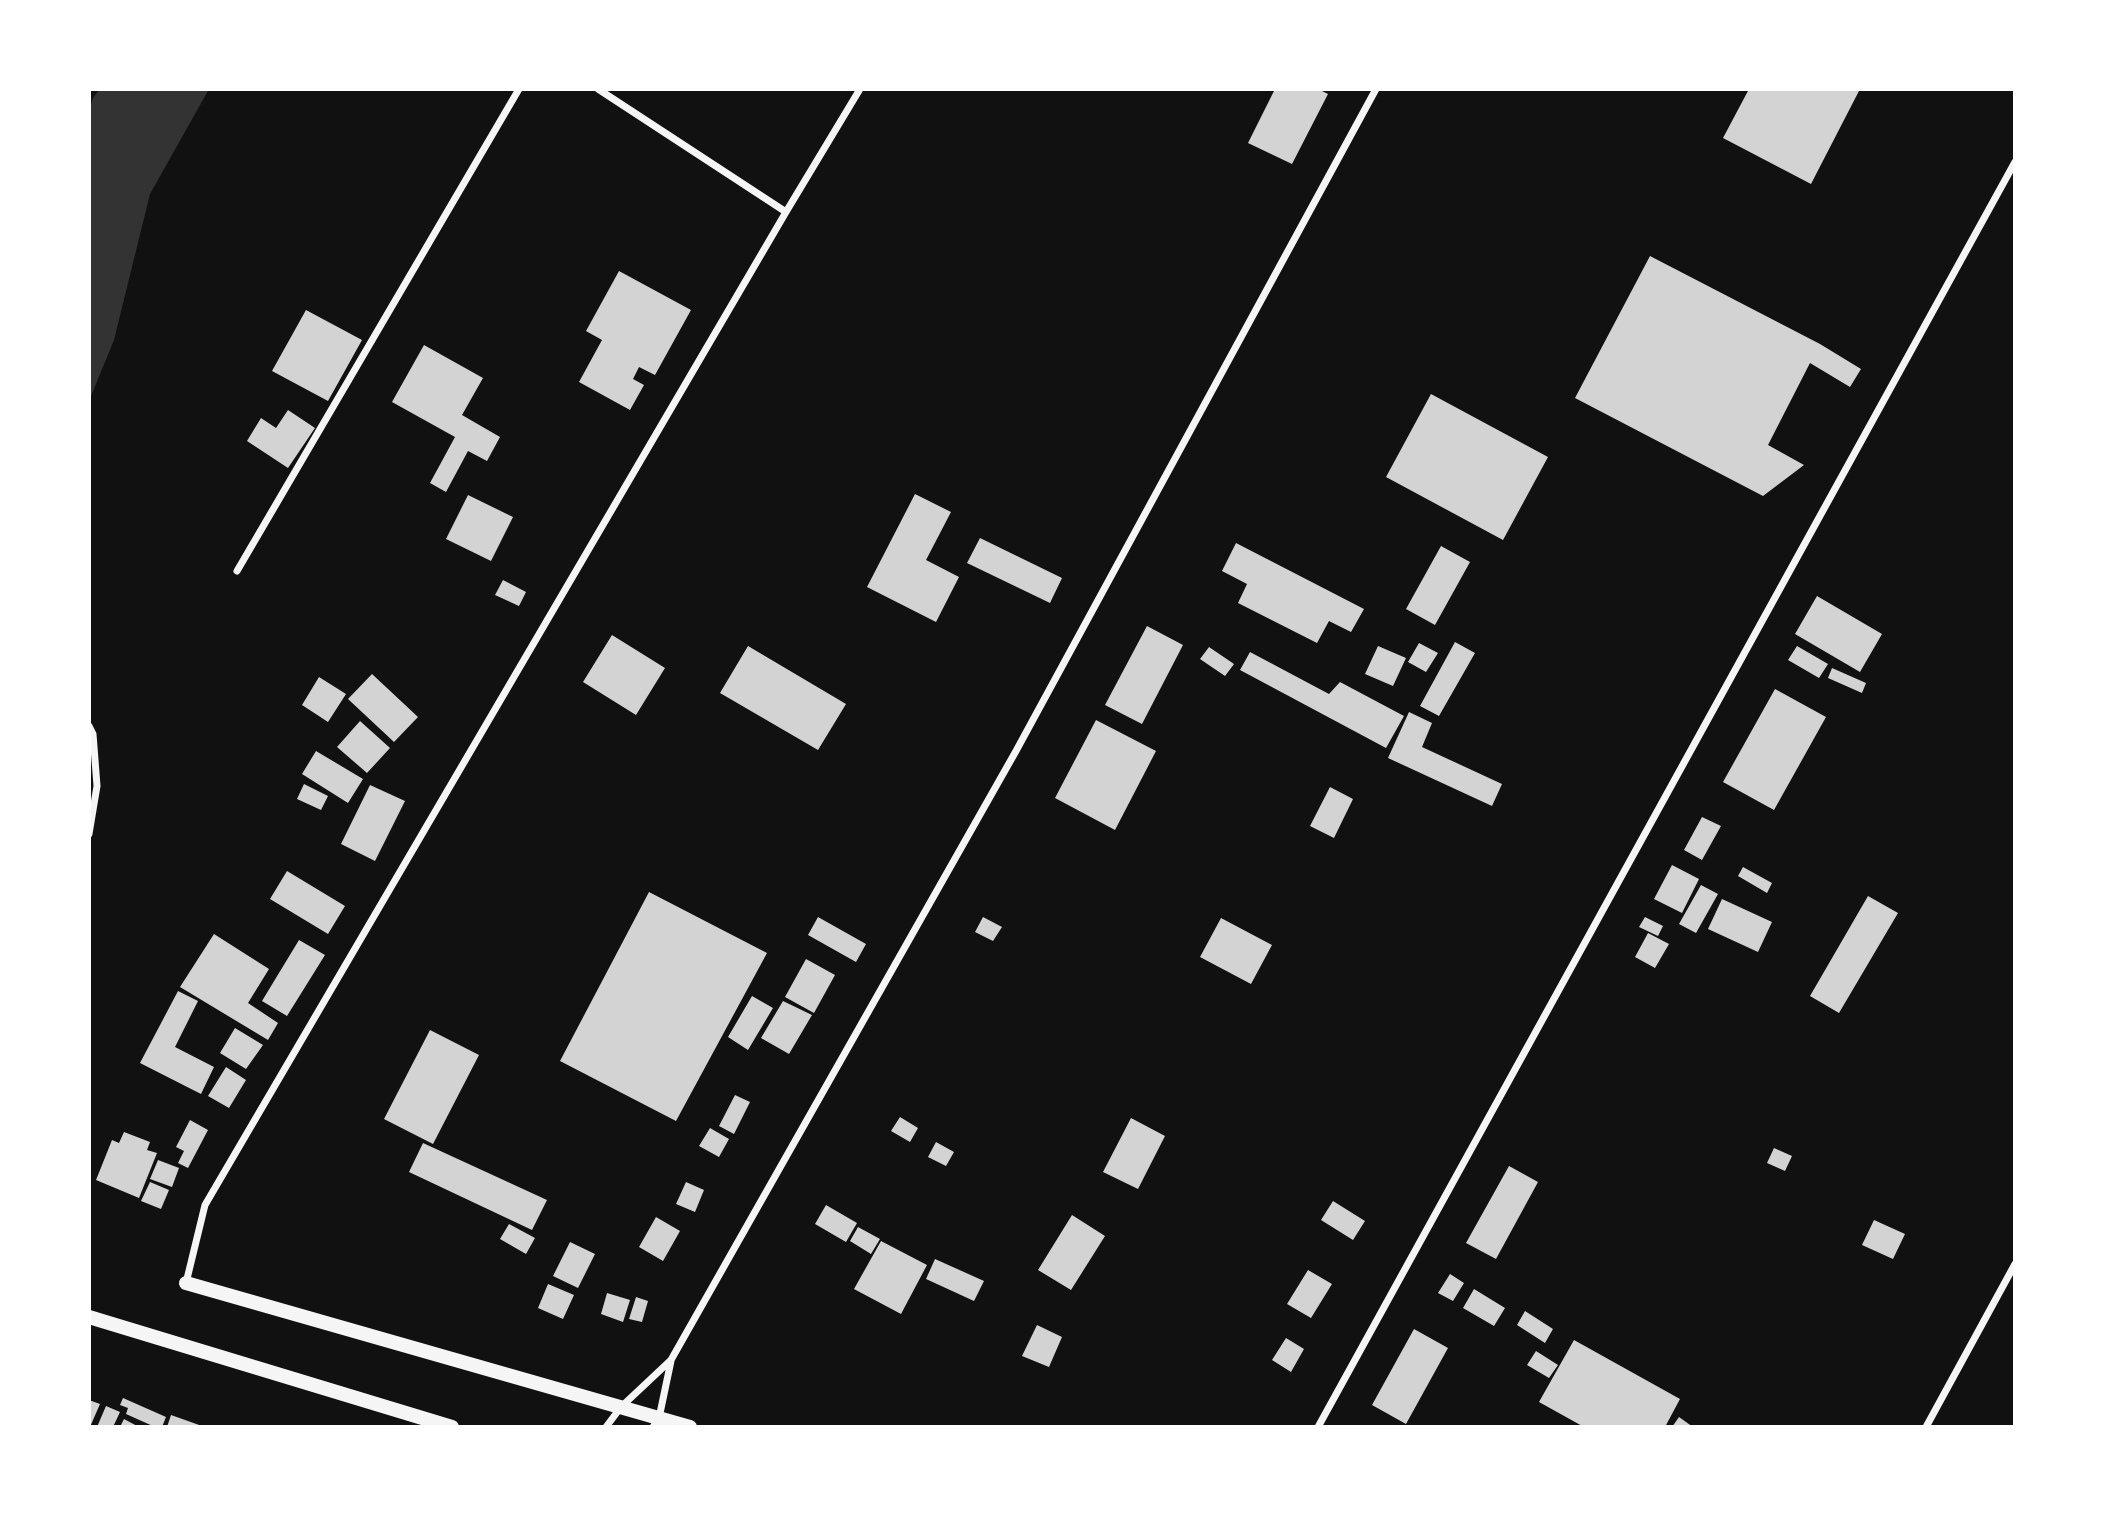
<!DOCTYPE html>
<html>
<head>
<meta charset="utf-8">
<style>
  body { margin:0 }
  #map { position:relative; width:2104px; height:1516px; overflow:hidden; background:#111; font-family:Lora,serif }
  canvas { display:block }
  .frame { position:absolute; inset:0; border:91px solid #fff; pointer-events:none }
</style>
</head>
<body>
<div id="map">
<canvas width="2104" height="1516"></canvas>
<div class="frame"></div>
</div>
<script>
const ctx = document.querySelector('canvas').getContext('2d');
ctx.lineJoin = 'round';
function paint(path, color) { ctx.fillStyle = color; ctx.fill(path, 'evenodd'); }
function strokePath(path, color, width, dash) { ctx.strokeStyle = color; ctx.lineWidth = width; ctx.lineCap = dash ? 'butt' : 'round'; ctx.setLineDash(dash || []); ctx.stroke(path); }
const water = new Path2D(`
  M 100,89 L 209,89 L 150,194 L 114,340 L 89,401 L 89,111 L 93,98 Z`);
const building = new Path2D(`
  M 1275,89 L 1318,89 L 1328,94 L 1292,164 L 1248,143 Z
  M 1749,89 L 1860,89 L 1811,184 L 1723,138 Z
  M 1650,256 L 1820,344 L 1861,369 L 1850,387 L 1810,363 L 1768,445 L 1804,465 L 1763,496 L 1575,398 Z
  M 619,271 L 691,310 L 655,375 L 639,367 L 633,379 L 644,385 L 630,410 L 579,382 L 602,340 L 586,331 Z
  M 306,310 L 362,340 L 328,401 L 272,371 Z
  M 424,345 L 483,378 L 462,415 L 500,437 L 487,461 L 468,451 L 446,492 L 430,483 L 455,437 L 392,402 Z
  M 1431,394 L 1548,457 L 1503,540 L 1386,477 Z
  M 288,410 L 315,428 L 288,468 L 247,441 L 261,418 L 276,428 Z
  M 915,494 L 951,512 L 926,560 L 959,577 L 936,622 L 867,587 Z
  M 468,495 L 513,517 L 491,561 L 446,539 Z
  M 980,538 L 1062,578 L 1050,603 L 967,563 Z
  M 1236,543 L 1364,609 L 1351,632 L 1329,621 L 1317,643 L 1238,603 L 1247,584 L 1222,571 Z
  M 1441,546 L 1470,562 L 1435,625 L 1406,609 Z
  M 503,580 L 526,592 L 519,606 L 495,595 Z
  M 1817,596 L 1882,634 L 1860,672 L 1795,634 Z
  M 1147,626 L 1183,645 L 1142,724 L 1105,705 Z
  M 612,635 L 665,668 L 636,715 L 583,682 Z
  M 1455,642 L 1475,653 L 1439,716 L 1420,706 Z
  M 1419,643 L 1438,653 L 1426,672 L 1408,662 Z
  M 748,646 L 846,704 L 818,750 L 720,693 Z
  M 1378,646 L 1406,658 L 1393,686 L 1365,674 Z
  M 1797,646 L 1828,664 L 1819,678 L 1788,660 Z
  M 1209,647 L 1234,664 L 1225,676 L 1200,659 Z
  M 1250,652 L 1329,694 L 1340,682 L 1404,716 L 1386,748 L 1240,670 Z
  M 1832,668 L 1866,683 L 1862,693 L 1828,678 Z
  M 372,674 L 418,717 L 394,742 L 348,699 Z
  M 319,677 L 346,694 L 328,722 L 302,705 Z
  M 1775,689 L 1826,717 L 1774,810 L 1723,782 Z
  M 1409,712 L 1432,723 L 1422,747 L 1502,784 L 1492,806 L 1388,758 Z
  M 1096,720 L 1156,751 L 1115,830 L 1055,798 Z
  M 360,721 L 390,748 L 367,773 L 337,747 Z
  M 316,751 L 363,779 L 348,803 L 302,774 Z
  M 304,784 L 328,796 L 321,810 L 297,799 Z
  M 370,785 L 405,801 L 375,861 L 341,844 Z
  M 1330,787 L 1353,799 L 1334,838 L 1310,826 Z
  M 1702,817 L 1721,826 L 1702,860 L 1684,850 Z
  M 1672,865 L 1699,879 L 1682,913 L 1654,899 Z
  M 1743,867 L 1772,883 L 1767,893 L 1738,876 Z
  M 287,871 L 345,906 L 328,934 L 270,899 Z
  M 1701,885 L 1718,894 L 1696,933 L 1679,924 Z
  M 649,892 L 767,953 L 676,1121 L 560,1061 Z
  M 1868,896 L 1898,913 L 1839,1013 L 1810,996 Z
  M 1722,899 L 1772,922 L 1758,952 L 1708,929 Z
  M 818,917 L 866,944 L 856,962 L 808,935 Z
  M 983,917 L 1002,927 L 993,941 L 975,932 Z
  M 1645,917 L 1663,926 L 1658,936 L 1639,927 Z
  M 1221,918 L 1272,945 L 1251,984 L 1200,957 Z
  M 1648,933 L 1669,944 L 1655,968 L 1635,957 Z
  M 214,934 L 269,969 L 248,1003 L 278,1023 L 268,1040 L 180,987 Z
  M 299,940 L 325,955 L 287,1016 L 262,1001 Z
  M 806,959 L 835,975 L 814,1013 L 785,997 Z
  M 178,991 L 198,1001 L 175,1047 L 214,1067 L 201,1094 L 140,1063 Z
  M 752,996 L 773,1008 L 748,1050 L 728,1037 Z
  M 783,1001 L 812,1015 L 789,1054 L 761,1038 Z
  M 235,1028 L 263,1045 L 246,1069 L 220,1053 Z
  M 430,1030 L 479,1055 L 433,1144 L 384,1119 Z
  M 226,1067 L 246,1080 L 229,1108 L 208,1096 Z
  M 735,1095 L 750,1102 L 734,1134 L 719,1126 Z
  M 900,1117 L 918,1128 L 910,1142 L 891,1131 Z
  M 1131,1118 L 1165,1136 L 1138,1189 L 1103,1172 Z
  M 190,1120 L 208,1130 L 188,1168 L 178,1163 L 184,1151 L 176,1147 Z
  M 710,1128 L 729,1139 L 719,1157 L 699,1146 Z
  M 124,1132 L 150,1142 L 147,1150 L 157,1153 L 139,1198 L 96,1180 L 112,1140 L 119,1143 Z
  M 936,1142 L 954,1152 L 946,1166 L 928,1157 Z
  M 423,1143 L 547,1200 L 532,1230 L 409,1172 Z
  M 1774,1148 L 1792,1156 L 1785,1171 L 1767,1163 Z
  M 158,1160 L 179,1168 L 172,1187 L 150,1179 Z
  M 1509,1166 L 1538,1182 L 1496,1259 L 1466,1243 Z
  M 150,1182 L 169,1190 L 161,1209 L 141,1201 Z
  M 686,1182 L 704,1190 L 695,1212 L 676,1204 Z
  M 1333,1201 L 1365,1221 L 1353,1240 L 1321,1220 Z
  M 826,1205 L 857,1223 L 846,1242 L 815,1224 Z
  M 1072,1215 L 1105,1236 L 1071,1290 L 1038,1270 Z
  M 656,1217 L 680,1231 L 663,1261 L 639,1247 Z
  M 1874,1220 L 1905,1234 L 1893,1259 L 1862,1245 Z
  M 509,1224 L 535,1238 L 526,1254 L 500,1239 Z
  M 858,1227 L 880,1239 L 871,1254 L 850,1241 Z
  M 881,1241 L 927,1265 L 901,1314 L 854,1289 Z
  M 570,1242 L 595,1254 L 578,1288 L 553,1276 Z
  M 935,1259 L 984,1281 L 974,1301 L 926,1279 Z
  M 1308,1270 L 1332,1284 L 1311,1318 L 1287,1304 Z
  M 1450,1274 L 1464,1283 L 1453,1301 L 1438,1293 Z
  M 548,1284 L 574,1295 L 563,1319 L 538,1308 Z
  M 1474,1289 L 1505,1308 L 1494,1326 L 1463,1308 Z
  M 607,1293 L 630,1300 L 623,1322 L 601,1314 Z
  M 636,1297 L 648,1301 L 642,1322 L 629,1319 Z
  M 1525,1311 L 1553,1329 L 1545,1343 L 1517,1325 Z
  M 1037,1325 L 1062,1337 L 1049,1367 L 1022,1356 Z
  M 1414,1329 L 1448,1348 L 1406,1424 L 1372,1405 Z
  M 1286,1338 L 1304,1349 L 1291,1372 L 1272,1360 Z
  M 1574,1340 L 1680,1399 L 1665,1427 L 1584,1427 L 1539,1402 Z
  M 1536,1351 L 1558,1365 L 1549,1378 L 1527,1365 Z
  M 123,1398 L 166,1417 L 162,1427 L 155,1427 L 126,1414 L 128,1408 L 120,1405 Z
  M 89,1400 L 100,1404 L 90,1427 L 89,1427 Z
  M 106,1406 L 120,1412 L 113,1427 L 97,1427 Z
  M 171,1415 L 202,1426 L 202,1427 L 167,1427 Z
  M 1679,1417 L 1693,1427 L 1672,1427 Z
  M 124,1419 L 139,1427 L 120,1427 Z`);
const minor = new Path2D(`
  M 598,89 L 786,212
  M 237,571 L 519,89
  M 89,726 L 93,734 L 97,786 L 89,834
  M 186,1283 L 205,1205 L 786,212 L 860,89
  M 606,1427 L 621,1407 L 671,1360 L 1016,751 L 1376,89
  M 653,1427 L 659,1418 L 671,1361
  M 1318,1427 L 2015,162
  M 1926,1427 L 2015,1264`);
const secondary = new Path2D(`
  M 186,1283 L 690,1427
  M 89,1317 L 452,1427`);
paint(water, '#333');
paint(building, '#d3d3d3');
strokePath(minor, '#f5f5f5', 7);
strokePath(secondary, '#f5f5f5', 14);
</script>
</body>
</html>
